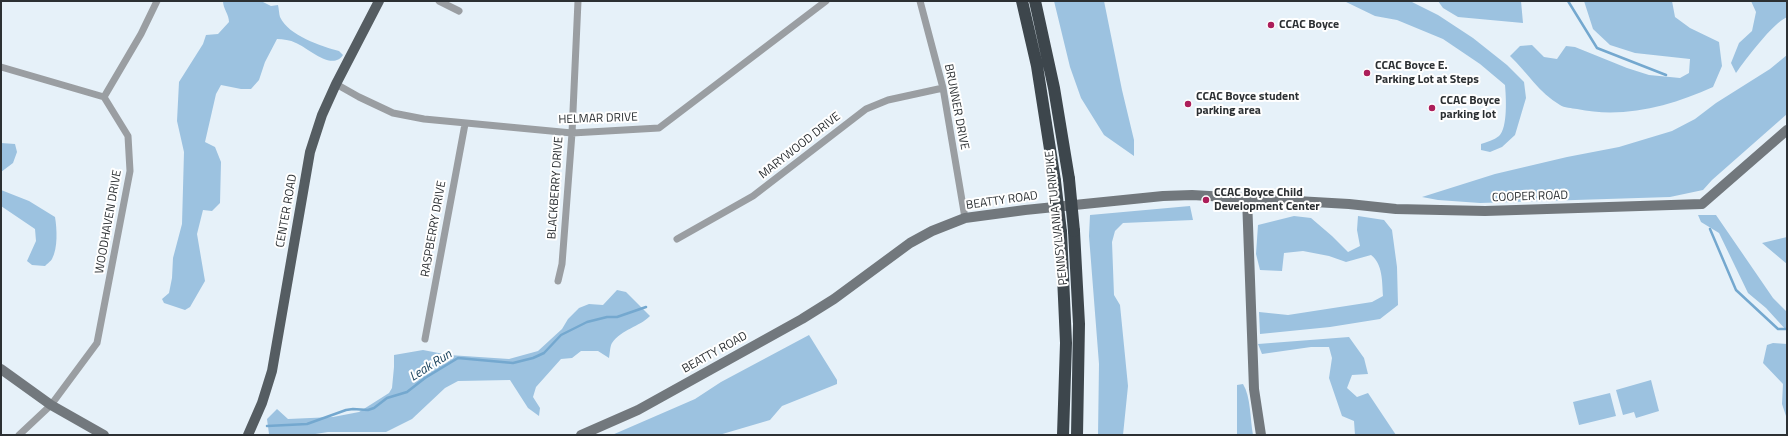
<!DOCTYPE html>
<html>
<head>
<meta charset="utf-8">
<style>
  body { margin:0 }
  #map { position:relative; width:1788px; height:436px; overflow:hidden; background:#e6f1f9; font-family:"Titillium Web",sans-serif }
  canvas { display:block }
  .frame { position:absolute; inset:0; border:2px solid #2c3033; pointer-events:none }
</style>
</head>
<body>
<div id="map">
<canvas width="1788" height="436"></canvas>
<div class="frame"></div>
</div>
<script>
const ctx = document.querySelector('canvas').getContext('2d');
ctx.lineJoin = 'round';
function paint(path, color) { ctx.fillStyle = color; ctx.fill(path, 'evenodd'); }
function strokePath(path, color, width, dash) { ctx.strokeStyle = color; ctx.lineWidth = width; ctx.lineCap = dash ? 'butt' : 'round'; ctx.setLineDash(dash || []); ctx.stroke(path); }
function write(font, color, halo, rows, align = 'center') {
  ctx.font = font + ' "Titillium Web",sans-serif'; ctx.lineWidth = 4; ctx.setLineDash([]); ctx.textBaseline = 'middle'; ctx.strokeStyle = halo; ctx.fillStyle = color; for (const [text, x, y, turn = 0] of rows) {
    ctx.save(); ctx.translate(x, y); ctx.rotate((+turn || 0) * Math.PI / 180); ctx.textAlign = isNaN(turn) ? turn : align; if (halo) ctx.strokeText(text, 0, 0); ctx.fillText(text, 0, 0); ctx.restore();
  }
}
const green = new Path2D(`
  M 223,1 L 261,1 L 271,6 L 278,5 C 279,9 279,14 280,17 C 289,36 321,46 339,51 L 343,55 C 332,72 307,47 296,43 C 290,40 283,39 277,39 L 265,62 L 259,80 L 251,89 L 241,89 L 221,85 L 216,94 L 205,142 L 215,147 L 221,162 L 220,203 L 212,211 L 203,210 L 197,234 L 205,281 L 190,307 L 185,310 L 164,303 L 162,299 L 169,293 L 172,278 L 173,258 L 182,224 L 184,152 L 177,121 L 179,82 L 203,44 L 206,35 L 218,34 L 229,22 C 229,14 223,9 223,1 Z
  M 1054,1 L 1104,1 L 1122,90 L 1134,140 L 1134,156 L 1104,135 L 1081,98 L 1070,67 Z
  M 1344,1 L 1410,1 L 1438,15 L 1473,38 L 1507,65 L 1524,82 L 1526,98 L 1515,135 L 1502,147 L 1490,152 L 1481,150 L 1481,144 C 1487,142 1494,140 1499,136 C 1508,128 1506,96 1505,85 L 1480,64 L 1443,39 L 1397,20 L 1375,16 Z
  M 1438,1 L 1521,1 L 1523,23 L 1458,17 L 1443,8 Z
  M 1584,1 L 1672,1 L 1675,17 L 1690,28 L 1719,42 L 1722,66 L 1713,87 C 1671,106 1623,119 1577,109 C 1572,108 1564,108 1560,105 C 1539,93 1527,72 1510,56 L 1520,46 L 1532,45 L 1544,57 L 1557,59 L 1566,46 L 1575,47 L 1627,68 L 1649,75 L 1680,78 L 1689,73 L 1690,59 L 1635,53 L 1610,45 L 1593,29 Z
  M 1751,1 L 1787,1 L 1787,17 C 1772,24 1746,59 1736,73 L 1731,63 L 1739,43 L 1752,31 L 1756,12 Z
  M 1787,55 L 1787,114 L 1712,180 L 1703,190 L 1670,197 L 1480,203 L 1438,200 L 1422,197 L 1495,174 L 1567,157 L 1619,147 L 1672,131 L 1695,119 L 1716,103 L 1770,69 Z
  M 1,143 L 15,144 L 17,152 L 13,163 L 1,172 Z
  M 1,190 L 29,201 L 55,217 C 57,229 58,248 52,259 C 51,261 47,264 45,266 L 32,265 L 27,261 L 36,241 L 35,229 L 1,206 Z
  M 1190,206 L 1193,220 L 1123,223 L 1115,231 L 1112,242 L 1114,295 L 1120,305 L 1128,386 L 1123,435 L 1098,435 L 1099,364 L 1089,236 L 1090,215 Z
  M 1698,215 L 1716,215 L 1773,298 L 1787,312 L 1787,331 L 1766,308 L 1748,293 L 1719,233 L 1701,222 Z
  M 1294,216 L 1311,218 L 1332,236 L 1348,252 L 1360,246 L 1357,230 L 1358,216 L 1384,220 L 1392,230 L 1397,267 L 1398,305 L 1380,319 L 1330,327 L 1260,334 L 1259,312 L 1288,315 L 1372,302 L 1383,296 C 1382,282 1383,264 1371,255 L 1346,262 L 1329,256 L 1303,251 L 1284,253 L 1282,271 L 1260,270 L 1256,254 L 1258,225 Z
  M 1787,237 L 1787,264 L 1762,243 Z
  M 617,290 L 626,292 L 650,316 C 639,327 622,329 612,343 C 610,346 610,353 609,358 L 598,351 L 581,351 L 572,358 L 561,359 L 536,387 L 533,397 L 540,408 L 539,416 L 528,408 L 510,380 L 458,381 L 445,388 L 412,419 L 386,432 L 328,432 L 309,435 L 269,434 L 267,419 L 277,409 L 288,419 L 333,417 L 359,412 L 389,393 L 392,388 L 394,367 L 394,355 L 423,350 L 449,355 L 509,359 L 538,351 L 562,329 L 568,319 L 579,308 L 589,304 L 603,305 Z
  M 809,335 L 837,380 L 837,384 L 782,406 L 770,420 L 719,435 L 612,435 L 695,399 L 721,382 Z
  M 1349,337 L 1364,358 L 1368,374 L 1352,375 L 1347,388 L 1357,397 L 1368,393 L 1396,435 L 1355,435 L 1354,421 L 1342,416 L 1329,378 L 1332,358 L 1329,347 L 1311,347 L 1262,354 L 1258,344 Z
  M 1773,343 L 1787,344 L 1787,419 L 1782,404 L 1783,384 L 1763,363 L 1767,345 Z
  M 1651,380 L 1659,411 L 1636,418 L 1634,412 L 1623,415 L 1616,390 Z
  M 1243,384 C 1251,397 1250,419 1253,435 L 1237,435 L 1237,385 Z
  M 1610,393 L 1616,416 L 1579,425 L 1573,402 Z`);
const stream = new Path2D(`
  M 1568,1 L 1597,48 L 1666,75
  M 1710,229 L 1736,290 L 1778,329 L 1787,329
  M 267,426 L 307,424 L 346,410 L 353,409 L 368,410 L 374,408 L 387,398 L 407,392 L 425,378 L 458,358 L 513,363 L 533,358 L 544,353 L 561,335 L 587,322 L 607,317 L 617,317 L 646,307`);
const street = new Path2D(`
  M 439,1 L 459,11
  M 920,1 L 943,88 L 965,218
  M 1,67 L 104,97 L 128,136 L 130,171 L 97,343 L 51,405 L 19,435
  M 336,84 L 359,97 L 393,113 L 424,119 L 572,133 L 659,128 L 826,1
  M 104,97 L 141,34 L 157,1
  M 677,239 L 753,196 L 866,109 L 888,100 L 943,88
  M 558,281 L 562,264 L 572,133 L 578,1
  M 425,339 L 465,124`);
const secondary = new Path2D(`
  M 1247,198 L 1254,389 L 1261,435
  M 1,369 L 51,405 L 104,435
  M 581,435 L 638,410 L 802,319 L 834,299 L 910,243 L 932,231 L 965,218 L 1025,210 L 1163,196 L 1192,195 L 1349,204 L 1396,209 L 1485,211 L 1702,204 L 1787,130`);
const primary = new Path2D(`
  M 248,435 L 262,403 L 272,371 L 310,152 L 322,115 L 336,84 L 379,1`);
const highway = new Path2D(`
  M 1022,1 L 1037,66 L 1055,181
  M 1035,1 L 1054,88 L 1069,179
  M 1074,231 L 1079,324 L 1077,435
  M 1061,232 L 1066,343 L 1063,435`);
const highwayBridge = new Path2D(`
  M 1069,179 L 1074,231
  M 1055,181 L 1061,232`);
const markers = [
  [1271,25,4,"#ac1e5a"],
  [1367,73,4,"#ac1e5a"],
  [1188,104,4,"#ac1e5a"],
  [1432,108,4,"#ac1e5a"],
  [1206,200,4,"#ac1e5a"]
];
const poiNames = [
  ["CCAC Boyce",1279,25],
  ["CCAC Boyce E.",1375,66],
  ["Parking Lot at Steps",1375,80],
  ["CCAC Boyce student",1196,97],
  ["parking area",1196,111],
  ["CCAC Boyce",1440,101],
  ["parking lot",1440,115],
  ["CCAC Boyce Child",1214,193],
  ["Development Center",1214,207]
];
const streetNames = [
  ["BRUNNER DRIVE",956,107,79],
  ["HELMAR DRIVE",598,119,-2],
  ["MARYWOOD DRIVE",800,146,-38],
  ["BLACKBERRY DRIVE",556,188,-86],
  ["COOPER ROAD",1530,197,-2],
  ["BEATTY ROAD",1002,201,-8],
  ["CENTER ROAD",287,211,-80],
  ["PENNSYLVANIA TURNPIKE",1057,218,-96],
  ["WOODHAVEN DRIVE",109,222,-80],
  ["RASPBERRY DRIVE",434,229,-80],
  ["BEATTY ROAD",715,353,-29]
];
const waterNames = [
  ["Leak Run",431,366,-32]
];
paint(green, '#9cc2e0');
strokePath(stream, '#74a8cf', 2.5);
strokePath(street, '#9a9ea2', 7);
strokePath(secondary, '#72787d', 10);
strokePath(primary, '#555d62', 10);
strokePath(highway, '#3d464c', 12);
strokePath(highwayBridge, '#3d464c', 12);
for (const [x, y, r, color] of markers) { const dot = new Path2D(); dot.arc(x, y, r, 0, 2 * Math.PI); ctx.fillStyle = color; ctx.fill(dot); strokePath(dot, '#fff', 1.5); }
write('bold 12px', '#2c3033', '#fff', poiNames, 'left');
write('12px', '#2c3033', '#fff', streetNames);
write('italic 13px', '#163f5a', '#fff', waterNames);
</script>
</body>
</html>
